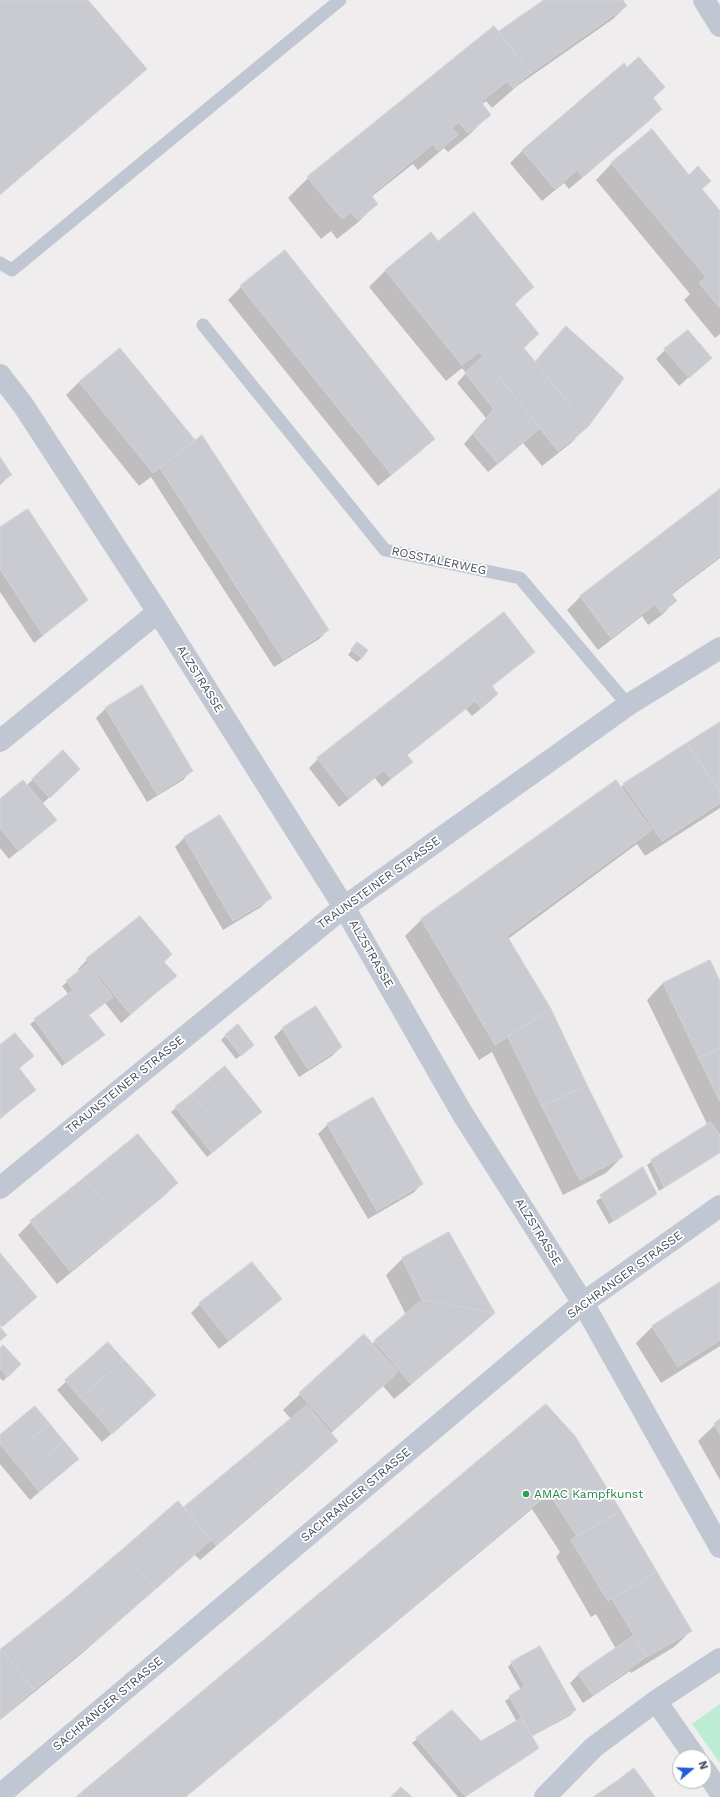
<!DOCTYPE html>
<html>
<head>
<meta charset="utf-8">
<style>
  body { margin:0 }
  #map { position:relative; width:720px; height:1797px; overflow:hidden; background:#efeded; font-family:"Work Sans",sans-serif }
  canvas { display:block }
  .north { position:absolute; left:672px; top:1749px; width:40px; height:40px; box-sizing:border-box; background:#fff; border:1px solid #b5b8bd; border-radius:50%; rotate:71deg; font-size:11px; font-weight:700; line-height:16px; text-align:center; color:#464e59 }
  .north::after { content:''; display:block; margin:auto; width:14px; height:18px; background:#215dd5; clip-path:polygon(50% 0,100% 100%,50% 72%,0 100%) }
</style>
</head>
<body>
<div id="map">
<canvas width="720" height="1797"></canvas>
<div class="north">N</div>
</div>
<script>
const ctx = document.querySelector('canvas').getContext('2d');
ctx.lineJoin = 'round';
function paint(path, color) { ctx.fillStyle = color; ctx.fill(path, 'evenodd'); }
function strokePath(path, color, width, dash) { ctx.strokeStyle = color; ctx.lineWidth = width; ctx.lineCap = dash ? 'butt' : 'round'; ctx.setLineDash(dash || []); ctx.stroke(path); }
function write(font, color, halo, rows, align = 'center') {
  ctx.font = font + ' "Work Sans",sans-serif'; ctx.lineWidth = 3.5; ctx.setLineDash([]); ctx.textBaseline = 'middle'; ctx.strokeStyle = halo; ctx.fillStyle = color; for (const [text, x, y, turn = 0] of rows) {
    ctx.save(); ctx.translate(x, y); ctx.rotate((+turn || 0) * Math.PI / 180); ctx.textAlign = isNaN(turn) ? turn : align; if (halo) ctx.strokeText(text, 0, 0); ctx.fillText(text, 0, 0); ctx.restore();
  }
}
const green = new Path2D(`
  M 720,1704 L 720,1763 L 692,1724 Z`);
const shadow = new Path2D(`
  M 0,0 L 87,0 L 146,69 L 129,85 L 0,195 Z
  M 546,0 L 622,0 L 626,6 L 613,19 L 517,86 L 492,108 L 486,101 L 481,105 L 489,115 L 469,135 L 448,152 L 444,148 L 418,170 L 413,164 L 371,197 L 377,204 L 356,224 L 337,239 L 331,231 L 321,239 L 288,198 L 308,178 L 498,33 Z
  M 652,98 L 661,109 L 648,122 L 569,189 L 564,183 L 542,201 L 510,163 L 523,150 Z
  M 612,163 L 701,190 L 720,212 L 720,334 L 715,338 L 684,300 L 690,294 L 596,180 Z
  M 431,234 L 438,243 L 533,287 L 514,305 L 538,334 L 523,349 L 587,426 L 571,443 L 542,466 L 523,443 L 488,472 L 464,444 L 486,418 L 457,383 L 466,373 L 462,368 L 446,381 L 369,287 L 385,271 Z
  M 241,287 L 434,439 L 421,451 L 378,486 L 228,300 Z
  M 665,350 L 710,358 L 679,386 L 656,359 Z
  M 79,382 L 187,446 L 328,630 L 319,639 L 274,667 L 151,477 L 139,486 L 66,395 Z
  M 0,459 L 10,475 L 0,485 Z
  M 720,490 L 720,558 L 671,595 L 675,601 L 663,614 L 648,625 L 642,616 L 598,650 L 567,610 L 580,597 Z
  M 0,528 L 87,600 L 34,643 L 0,592 Z
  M 503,613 L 534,652 L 491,687 L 497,694 L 488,703 L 472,716 L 466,709 L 406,756 L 411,762 L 382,787 L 375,778 L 339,807 L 309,768 L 318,759 Z
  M 357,643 L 362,658 L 357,662 L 348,655 Z
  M 142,687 L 192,770 L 183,780 L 147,802 L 96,718 L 105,709 Z
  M 720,723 L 720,808 L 645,856 L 637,844 L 508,939 L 550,1009 L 586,1086 L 622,1157 L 606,1173 L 563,1195 L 492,1052 L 479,1060 L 405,936 L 421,920 L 624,785 Z
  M 63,751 L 70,778 L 42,804 L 55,820 L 9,859 L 0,848 L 0,800 L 27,785 Z
  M 220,816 L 270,898 L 261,907 L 223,930 L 175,847 L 184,838 Z
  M 87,960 L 163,962 L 176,976 L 121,1023 L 105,1003 L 89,1015 L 99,1039 L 62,1066 L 30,1024 L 69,995 L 62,986 L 80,972 L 78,969 Z
  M 663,983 L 720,983 L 720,1153 L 659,1191 L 647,1165 L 652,1161 L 708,1126 L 647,1000 Z
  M 283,1028 L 341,1047 L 332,1056 L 299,1077 L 274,1037 Z
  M 225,1036 L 249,1049 L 236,1059 L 221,1040 Z
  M 0,1046 L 32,1056 L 19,1069 L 35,1090 L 0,1119 Z
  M 224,1068 L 257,1116 L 207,1157 L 171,1112 Z
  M 372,1099 L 422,1184 L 413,1193 L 368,1219 L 318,1134 L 327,1125 Z
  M 137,1135 L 177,1183 L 164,1196 L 57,1284 L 18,1235 L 31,1222 Z
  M 643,1169 L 656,1193 L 609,1224 L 596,1201 Z
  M 448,1233 L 493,1312 L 477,1329 L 394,1399 L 383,1386 L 330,1434 L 336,1441 L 320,1457 L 200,1560 L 195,1555 L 80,1655 L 0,1720 L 0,1652 L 184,1509 L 291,1419 L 283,1410 L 364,1335 L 372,1344 L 406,1315 L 386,1275 L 402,1259 Z
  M 720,1284 L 720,1346 L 661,1383 L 636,1343 L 652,1327 Z
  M 280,1299 L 219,1349 L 191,1313 L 200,1304 Z
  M 108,1343 L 146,1404 L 102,1442 L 57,1390 Z
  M 0,1350 L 20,1364 L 3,1381 L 0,1378 Z
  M 720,1420 L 720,1480 L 698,1441 Z
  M 0,1436 L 78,1459 L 30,1500 L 0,1464 Z
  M 574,1437 L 691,1631 L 674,1647 L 631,1673 L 630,1671 L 583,1703 L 570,1683 L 579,1674 L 616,1649 L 596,1614 L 591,1617 L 556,1557 L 560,1552 L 532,1509 L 186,1797 L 77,1797 Z
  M 512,1663 L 575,1710 L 571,1715 L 531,1737 L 538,1748 L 534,1752 L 465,1797 L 458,1797 L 412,1743 L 452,1712 L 481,1742 L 517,1722 L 505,1701 L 521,1690 L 508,1667 Z`);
const building = new Path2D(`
  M 0,0 L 88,0 L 147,69 L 0,194 Z
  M 544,0 L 623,0 L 627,6 L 531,73 L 498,32 Z
  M 494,26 L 531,73 L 513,88 L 507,81 L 481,102 L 491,115 L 468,133 L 459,122 L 452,128 L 458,135 L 438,151 L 433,144 L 371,195 L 378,204 L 358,220 L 351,212 L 342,219 L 307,177 Z
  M 639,57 L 665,87 L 653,98 L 662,109 L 583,177 L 577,170 L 555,189 L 522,150 L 624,63 L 627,67 Z
  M 652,129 L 689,175 L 698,166 L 711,181 L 702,189 L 720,211 L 720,308 L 699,283 L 706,277 L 611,163 Z
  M 474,212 L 534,287 L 514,303 L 539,334 L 523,347 L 588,427 L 558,451 L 479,352 L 462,365 L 385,270 L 431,232 L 438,241 Z
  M 285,250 L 435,439 L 391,474 L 240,286 Z
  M 566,326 L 624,378 L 588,427 L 535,362 Z
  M 688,330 L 712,358 L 689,378 L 664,349 Z
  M 120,348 L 195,440 L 153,473 L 79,382 Z
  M 483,357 L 540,428 L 498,464 L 473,434 L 494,409 L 465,373 Z
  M 202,435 L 329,630 L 283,659 L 160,468 Z
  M 0,457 L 12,475 L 0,482 Z
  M 720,489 L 720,556 L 671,593 L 677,601 L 661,613 L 655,604 L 611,638 L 580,596 Z
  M 28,509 L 88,600 L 43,635 L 0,569 L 0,527 Z
  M 504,612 L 535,652 L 492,686 L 498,694 L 481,708 L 475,701 L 407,755 L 413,762 L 391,779 L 384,770 L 348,798 L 317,758 Z
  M 357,642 L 368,650 L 362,658 L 351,650 Z
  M 142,685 L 193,771 L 157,794 L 105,708 Z
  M 720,722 L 720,792 L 687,743 Z
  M 687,743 L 720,792 L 720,803 L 662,841 L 623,784 Z
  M 63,750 L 80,769 L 50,798 L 32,779 Z
  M 23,780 L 57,820 L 19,851 L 0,828 L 0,799 Z
  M 616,780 L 652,830 L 507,936 L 551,1009 L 495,1045 L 421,919 Z
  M 220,815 L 272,898 L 233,921 L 184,837 Z
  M 140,916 L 172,954 L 164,962 L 177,976 L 130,1014 L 86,959 Z
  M 710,960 L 720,981 L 720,1048 L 699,1058 L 663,983 Z
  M 88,964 L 113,997 L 89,1015 L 105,1035 L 66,1063 L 34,1019 L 73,990 L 66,981 Z
  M 316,1006 L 342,1047 L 308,1069 L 282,1028 Z
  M 551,1009 L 587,1085 L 542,1107 L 508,1037 Z
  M 238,1024 L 254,1045 L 241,1056 L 225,1035 Z
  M 15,1033 L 34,1056 L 19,1068 L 36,1090 L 0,1118 L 0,1045 Z
  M 720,1048 L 720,1102 L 699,1058 Z
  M 225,1066 L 262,1112 L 245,1125 L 208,1080 Z
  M 208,1080 L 245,1125 L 229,1139 L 192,1094 Z
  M 587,1085 L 623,1157 L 580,1180 L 542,1107 Z
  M 192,1094 L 229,1139 L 212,1153 L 175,1107 Z
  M 373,1097 L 423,1184 L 377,1211 L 327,1124 Z
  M 711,1122 L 720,1135 L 720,1152 L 664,1187 L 651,1160 Z
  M 138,1134 L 178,1183 L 125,1227 L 84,1178 Z
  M 643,1167 L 657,1194 L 614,1221 L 600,1195 Z
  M 84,1178 L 125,1227 L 70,1271 L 30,1221 Z
  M 449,1232 L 472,1273 L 495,1313 L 422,1300 L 402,1258 Z
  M 0,1253 L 37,1297 L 2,1327 L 0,1325 Z
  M 252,1262 L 282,1299 L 229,1341 L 199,1303 Z
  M 720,1282 L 720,1340 L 678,1367 L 652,1326 Z
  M 422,1300 L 495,1313 L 411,1384 L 374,1341 Z
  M 0,1327 L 7,1335 L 0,1341 Z
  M 364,1334 L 398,1372 L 333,1431 L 299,1393 Z
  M 108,1342 L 124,1360 L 80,1398 L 65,1380 Z
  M 3,1345 L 21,1364 L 8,1377 L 0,1369 L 0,1348 Z
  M 124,1360 L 140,1377 L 97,1416 L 80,1398 Z
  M 140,1377 L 156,1395 L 112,1434 L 97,1416 Z
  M 546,1404 L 575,1436 L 621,1511 L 577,1536 L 549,1493 L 185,1797 L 76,1797 Z
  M 307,1405 L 338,1441 L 278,1491 L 247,1455 Z
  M 35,1406 L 50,1424 L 10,1456 L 0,1444 L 0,1435 Z
  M 720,1419 L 720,1435 L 714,1424 Z
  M 50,1424 L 64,1441 L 25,1474 L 10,1456 Z
  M 64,1441 L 79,1459 L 39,1492 L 25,1474 Z
  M 247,1455 L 278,1491 L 216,1545 L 184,1507 Z
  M 178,1501 L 211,1540 L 155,1589 L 122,1550 Z
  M 621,1511 L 657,1572 L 608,1601 L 571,1540 Z
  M 122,1550 L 155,1589 L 97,1639 L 63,1600 Z
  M 657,1572 L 692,1631 L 647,1657 L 612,1599 Z
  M 63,1600 L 97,1639 L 34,1690 L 1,1649 Z
  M 633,1636 L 646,1657 L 593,1695 L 578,1674 Z
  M 540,1646 L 576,1710 L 532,1736 L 509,1696 L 525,1686 L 511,1662 Z
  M 1,1649 L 34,1690 L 0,1719 L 0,1650 Z
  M 452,1710 L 481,1741 L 521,1718 L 539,1748 L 465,1796 L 416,1738 Z
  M 634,1768 L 655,1797 L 593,1797 L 618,1780 Z
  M 401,1787 L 412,1797 L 391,1797 Z`);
const lane = new Path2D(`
  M 0,263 L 12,270 L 340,0
  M 203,325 L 385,550 L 520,578 L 628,705`);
const street = new Path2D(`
  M 704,0 L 720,26
  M 0,375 L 23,405 L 158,612 L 344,907 L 462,1113 L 583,1303 L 720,1547
  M 0,741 L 158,612
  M 0,1188 L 344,907 L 628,705 L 720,648
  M 695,1757 L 656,1701 L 720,1659
  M 704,1769 L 720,1792
  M 0,1795 L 583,1303 L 720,1206
  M 545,1797 L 594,1747 L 656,1701`);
const markers = [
  [526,1494,4,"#2e9e5b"]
];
const streetNames = [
  ["ROSSTALERWEG",439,561,12],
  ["ALZSTRASSE",200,679,58],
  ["TRAUNSTEINER STRASSE",379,883,-36],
  ["ALZSTRASSE",371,954,60],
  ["TRAUNSTEINER STRASSE",125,1085,-39],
  ["ALZSTRASSE",538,1232,58],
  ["SACHRANGER STRASSE",625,1275,-36],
  ["SACHRANGER STRASSE",356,1495,-40],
  ["SACHRANGER STRASSE",108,1704,-40]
];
const leisureNames = [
  ["AMAC Kampfkunst",534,1494]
];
paint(green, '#bcecd4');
paint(shadow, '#0003');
paint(building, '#cacbd1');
strokePath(building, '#d1d2d8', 1);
strokePath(lane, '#c1c7d2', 13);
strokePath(street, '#c1c7d2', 22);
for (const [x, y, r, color] of markers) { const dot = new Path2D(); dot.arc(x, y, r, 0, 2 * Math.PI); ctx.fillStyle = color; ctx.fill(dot); strokePath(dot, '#fff', 1.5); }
write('12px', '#464e59', '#fff', streetNames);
write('12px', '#27864d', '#fff', leisureNames, 'left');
</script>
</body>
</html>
